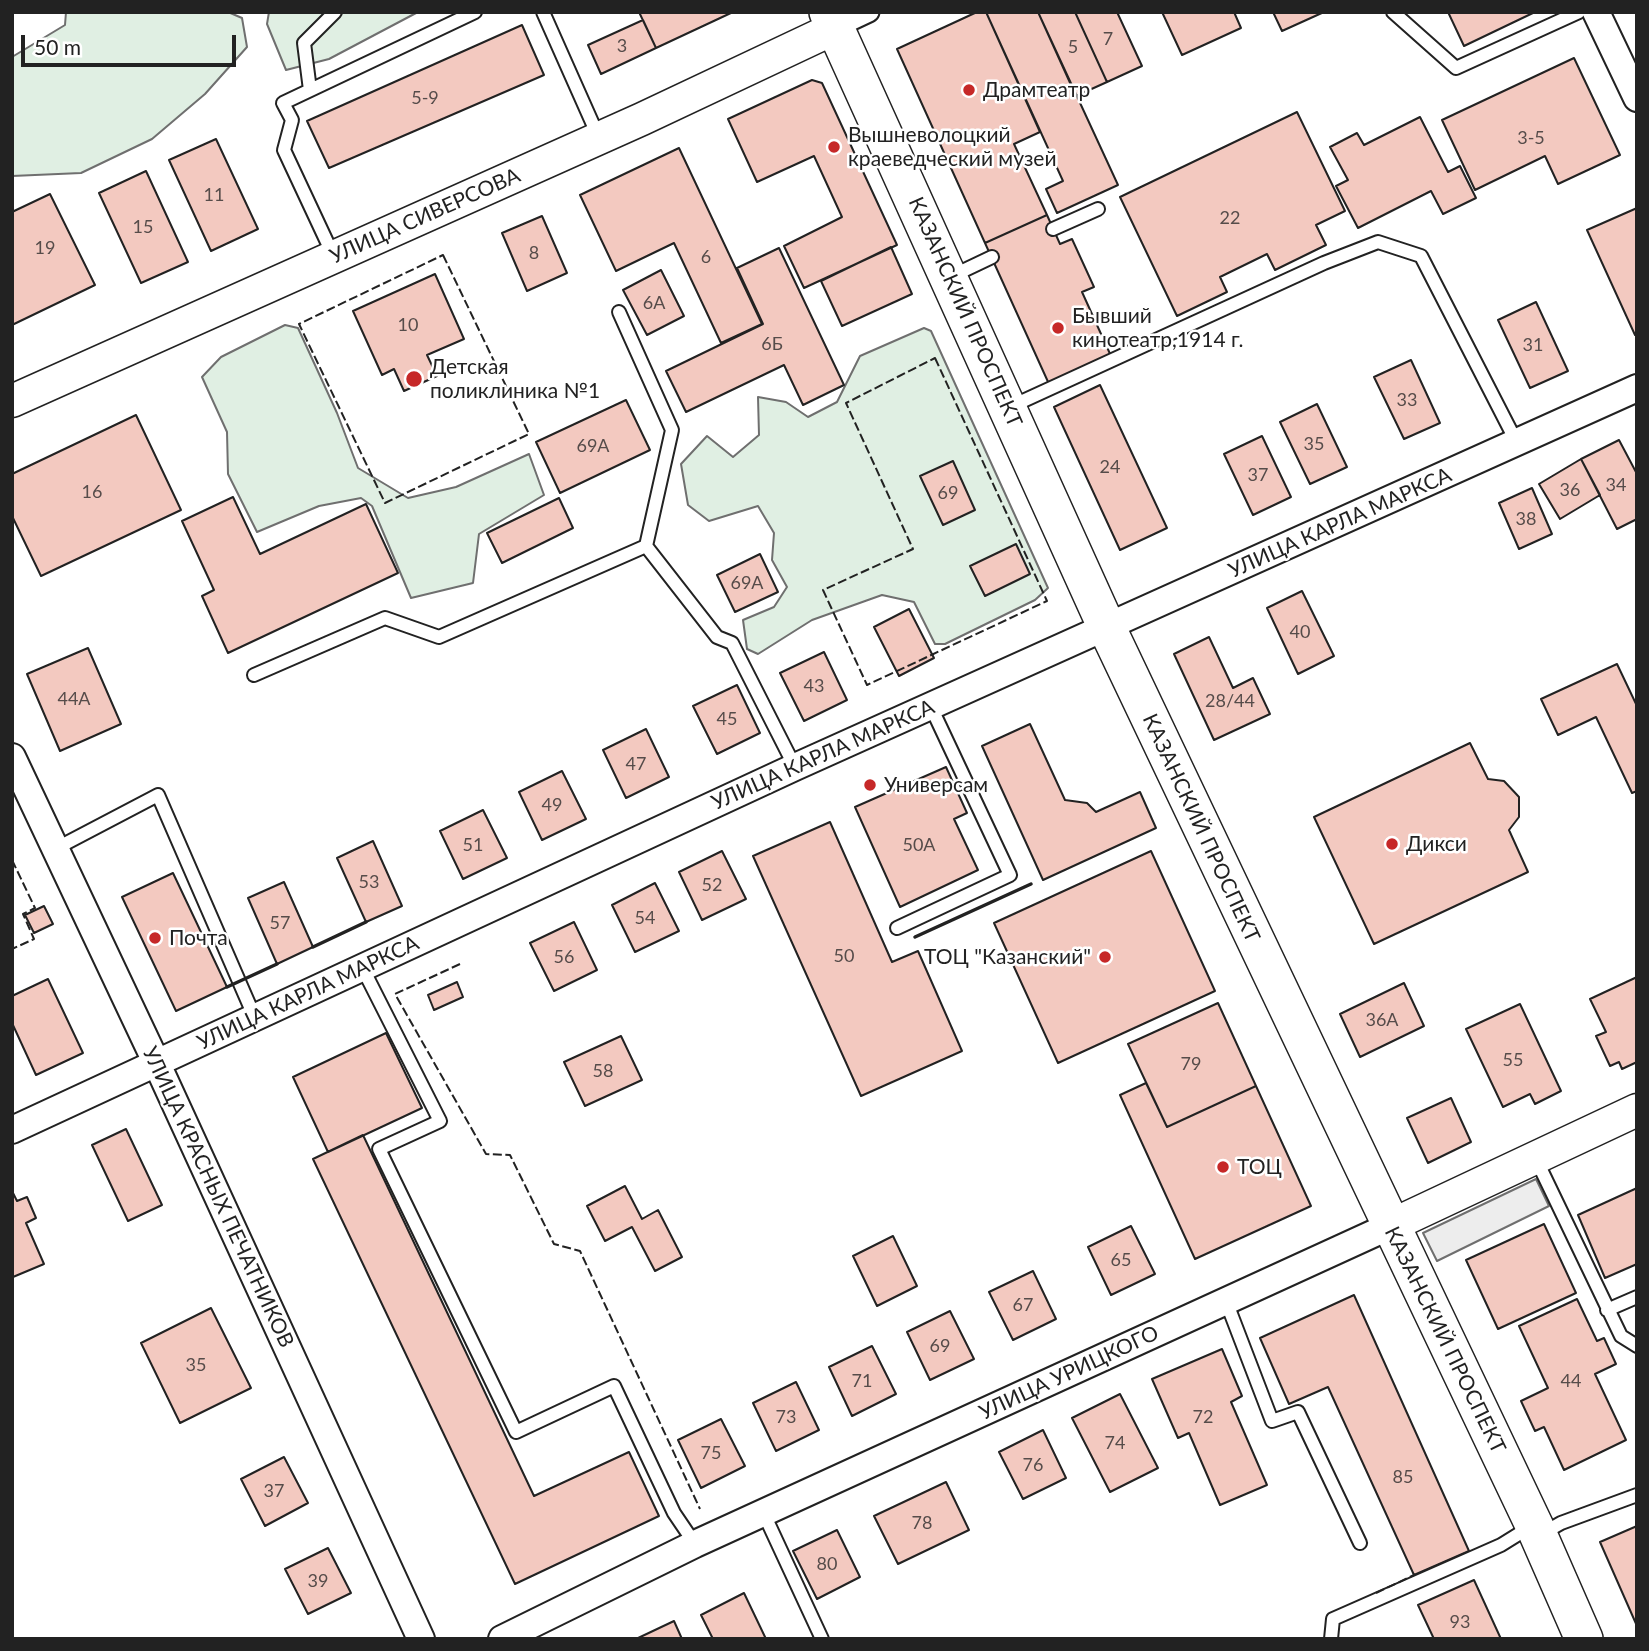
<!DOCTYPE html>
<html>
<head>
<meta charset="utf-8">
<style>
  body { margin:0 }
  #map { position:relative; width:1649px; height:1651px; overflow:hidden; background:#fff; font-family:Lato,sans-serif }
  canvas { display:block }
  .frame { position:absolute; inset:0; border:14px solid #222; pointer-events:none }
  .scale { position:absolute; left:21px; top:35px; width:215px; height:32px; box-sizing:border-box; border:4px solid #222; border-top:0; padding-left:9px; font-size:21px; line-height:24px; white-space:nowrap; color:#222; -webkit-text-stroke:5px #fff; paint-order:stroke }
</style>
</head>
<body>
<div id="map">
<canvas width="1649" height="1651"></canvas>
<div class="frame"></div>
<div class="scale">50 m</div>
</div>
<script>
const ctx = document.querySelector('canvas').getContext('2d');
ctx.lineJoin = 'round';
function paint(path, color) { ctx.fillStyle = color; ctx.fill(path, 'evenodd'); }
function strokePath(path, color, width, dash) { ctx.strokeStyle = color; ctx.lineWidth = width; ctx.lineCap = dash ? 'butt' : 'round'; ctx.setLineDash(dash || []); ctx.stroke(path); }
function write(font, color, halo, rows, align = 'center') {
  ctx.font = font + ' Lato,sans-serif'; ctx.lineWidth = 5; ctx.setLineDash([]); ctx.textBaseline = 'middle'; ctx.strokeStyle = halo; ctx.fillStyle = color; for (const [text, x, y, turn = 0] of rows) {
    ctx.save(); ctx.translate(x, y); ctx.rotate((+turn || 0) * Math.PI / 180); ctx.textAlign = isNaN(turn) ? turn : align; if (halo) ctx.strokeText(text, 0, 0); ctx.fillText(text, 0, 0); ctx.restore();
  }
}
const green = new Path2D(`
  M 66,12 L 228,12 L 242,18 L 247,47 L 205,94 L 152,139 L 81,173 L 12,176 L 12,57 L 65,25 Z
  M 269,12 L 418,12 L 329,59 L 286,70 L 267,24 Z
  M 285,325 L 298,328 L 337,413 L 358,468 L 408,498 L 456,487 L 529,454 L 544,495 L 479,534 L 473,583 L 411,598 L 372,506 L 361,498 L 319,506 L 257,532 L 228,474 L 227,432 L 202,377 L 221,357 Z
  M 924,328 L 931,331 L 1048,588 L 1035,600 L 945,644 L 935,644 L 914,602 L 882,595 L 812,620 L 758,654 L 747,649 L 743,620 L 774,607 L 787,587 L 772,560 L 774,533 L 758,506 L 709,521 L 688,505 L 681,464 L 707,436 L 733,457 L 759,435 L 758,397 L 786,402 L 808,417 L 837,402 L 860,356 Z`);
const parking = new Path2D(`
  M 1536,1179 L 1549,1206 L 1437,1261 L 1423,1233 Z`);
const building = new Path2D(`
  M 639,12 L 733,12 L 656,48 Z
  M 977,12 L 986,12 L 1040,132 L 1014,144 L 1047,215 L 985,243 L 897,49 Z
  M 986,12 L 1038,12 L 1118,185 L 1057,213 L 1046,189 L 1063,181 Z
  M 1038,12 L 1075,12 L 1107,82 L 1076,96 Z
  M 1075,12 L 1117,12 L 1142,66 L 1107,82 Z
  M 1162,12 L 1234,12 L 1241,28 L 1182,55 Z
  M 1273,12 L 1324,12 L 1282,31 Z
  M 1448,12 L 1535,12 L 1464,46 Z
  M 643,20 L 656,48 L 601,74 L 588,45 Z
  M 522,25 L 544,75 L 329,168 L 307,121 Z
  M 1574,58 L 1620,155 L 1558,184 L 1545,156 L 1475,190 L 1442,120 Z
  M 812,80 L 822,83 L 897,245 L 804,288 L 784,246 L 842,217 L 814,156 L 757,182 L 728,119 Z
  M 1297,112 L 1345,211 L 1316,225 L 1326,245 L 1275,270 L 1267,254 L 1220,277 L 1227,292 L 1177,316 L 1120,197 Z
  M 1420,117 L 1448,172 L 1460,166 L 1476,198 L 1443,214 L 1431,191 L 1358,228 L 1336,186 L 1348,180 L 1330,147 L 1357,133 L 1364,145 Z
  M 216,139 L 258,229 L 211,251 L 169,160 Z
  M 679,148 L 762,324 L 721,343 L 674,243 L 616,271 L 580,195 Z
  M 146,171 L 188,262 L 141,283 L 99,193 Z
  M 50,194 L 95,285 L 12,325 L 12,212 Z
  M 1637,208 L 1637,335 L 1635,335 L 1587,230 Z
  M 1047,215 L 1060,244 L 1072,239 L 1094,287 L 1082,292 L 1111,356 L 1049,384 L 985,243 Z
  M 542,216 L 567,273 L 527,291 L 502,233 Z
  M 891,247 L 912,294 L 842,326 L 821,281 Z
  M 779,248 L 844,385 L 803,405 L 784,365 L 686,412 L 666,371 L 763,324 L 737,268 Z
  M 661,270 L 684,316 L 647,335 L 623,290 Z
  M 435,274 L 464,339 L 427,355 L 437,376 L 404,391 L 394,369 L 382,375 L 353,311 Z
  M 1536,302 L 1568,371 L 1530,388 L 1498,320 Z
  M 1411,360 L 1440,423 L 1404,439 L 1374,377 Z
  M 1100,385 L 1167,528 L 1120,550 L 1054,407 Z
  M 626,400 L 650,450 L 560,493 L 536,442 Z
  M 1317,404 L 1347,467 L 1310,484 L 1280,422 Z
  M 136,415 L 181,510 L 41,576 L 12,516 L 12,474 Z
  M 1262,436 L 1291,497 L 1253,515 L 1224,454 Z
  M 1619,440 L 1637,474 L 1637,519 L 1617,529 L 1581,459 Z
  M 1581,459 L 1600,495 L 1560,519 L 1539,484 Z
  M 953,461 L 975,510 L 943,525 L 920,476 Z
  M 1532,488 L 1552,534 L 1519,549 L 1499,503 Z
  M 233,497 L 260,554 L 366,504 L 398,573 L 228,653 L 202,596 L 214,590 L 182,521 Z
  M 559,498 L 573,528 L 502,563 L 487,533 Z
  M 1016,544 L 1030,574 L 985,596 L 970,566 Z
  M 760,554 L 778,592 L 735,612 L 717,575 Z
  M 1302,591 L 1334,656 L 1298,674 L 1267,608 Z
  M 909,609 L 934,658 L 899,676 L 874,627 Z
  M 1209,637 L 1233,688 L 1253,678 L 1270,714 L 1214,740 L 1174,654 Z
  M 88,648 L 121,724 L 60,751 L 27,674 Z
  M 824,652 L 847,700 L 804,721 L 780,673 Z
  M 1617,664 L 1637,706 L 1637,791 L 1632,793 L 1596,717 L 1558,735 L 1541,699 Z
  M 737,685 L 760,733 L 717,754 L 693,706 Z
  M 1030,724 L 1065,800 L 1087,803 L 1096,812 L 1140,792 L 1156,828 L 1043,880 L 982,746 Z
  M 646,729 L 669,777 L 626,798 L 603,750 Z
  M 1470,743 L 1488,779 L 1504,781 L 1519,797 L 1519,817 L 1509,830 L 1528,872 L 1374,944 L 1314,817 Z
  M 946,767 L 967,813 L 954,819 L 978,870 L 900,907 L 855,807 Z
  M 562,771 L 586,819 L 542,840 L 519,792 Z
  M 483,810 L 507,858 L 463,879 L 440,831 Z
  M 830,822 L 892,962 L 918,951 L 962,1051 L 861,1096 L 753,856 Z
  M 373,841 L 402,906 L 366,922 L 337,858 Z
  M 722,851 L 746,899 L 702,920 L 679,872 Z
  M 1151,851 L 1215,991 L 1058,1063 L 994,923 Z
  M 173,873 L 227,987 L 176,1011 L 122,897 Z
  M 284,882 L 313,947 L 277,964 L 248,898 Z
  M 655,883 L 679,931 L 635,952 L 612,905 Z
  M 44,906 L 53,924 L 34,933 L 25,915 Z
  M 574,922 L 597,970 L 554,991 L 530,943 Z
  M 1637,977 L 1637,1062 L 1622,1069 L 1619,1062 L 1610,1066 L 1596,1036 L 1606,1032 L 1590,999 Z
  M 48,979 L 83,1053 L 36,1075 L 12,1023 L 12,996 Z
  M 457,982 L 463,997 L 434,1010 L 428,995 Z
  M 1404,983 L 1424,1026 L 1360,1057 L 1340,1014 Z
  M 1218,1003 L 1256,1086 L 1167,1127 L 1128,1044 Z
  M 1520,1004 L 1561,1091 L 1535,1104 L 1530,1094 L 1503,1107 L 1466,1029 Z
  M 386,1033 L 422,1108 L 328,1152 L 293,1077 Z
  M 621,1036 L 642,1080 L 585,1106 L 564,1062 Z
  M 1146,1083 L 1167,1127 L 1256,1086 L 1311,1206 L 1195,1259 L 1120,1095 Z
  M 1451,1098 L 1471,1142 L 1428,1163 L 1407,1118 Z
  M 126,1129 L 162,1205 L 128,1221 L 92,1145 Z
  M 363,1135 L 534,1496 L 629,1452 L 659,1516 L 515,1584 L 313,1159 Z
  M 625,1186 L 642,1219 L 658,1210 L 682,1257 L 655,1271 L 632,1227 L 605,1241 L 587,1206 Z
  M 1637,1188 L 1637,1264 L 1605,1278 L 1578,1215 Z
  M 12,1191 L 17,1201 L 27,1197 L 36,1218 L 26,1223 L 44,1264 L 13,1277 Z
  M 1544,1224 L 1576,1293 L 1498,1329 L 1466,1260 Z
  M 1131,1226 L 1155,1274 L 1111,1295 L 1088,1247 Z
  M 893,1236 L 917,1286 L 877,1306 L 853,1256 Z
  M 1033,1271 L 1056,1319 L 1013,1340 L 989,1292 Z
  M 1354,1295 L 1469,1551 L 1414,1575 L 1328,1387 L 1289,1404 L 1260,1338 Z
  M 1577,1299 L 1597,1341 L 1604,1338 L 1616,1364 L 1595,1374 L 1626,1440 L 1564,1470 L 1544,1427 L 1535,1431 L 1521,1401 L 1548,1388 L 1519,1326 Z
  M 211,1308 L 251,1388 L 180,1423 L 141,1343 Z
  M 950,1311 L 974,1359 L 930,1380 L 907,1332 Z
  M 872,1346 L 896,1394 L 852,1416 L 829,1367 Z
  M 1222,1349 L 1242,1396 L 1231,1402 L 1267,1485 L 1220,1505 L 1189,1433 L 1178,1438 L 1152,1379 Z
  M 796,1382 L 819,1430 L 776,1451 L 753,1403 Z
  M 1120,1394 L 1158,1468 L 1110,1492 L 1072,1418 Z
  M 721,1419 L 745,1466 L 701,1488 L 678,1440 Z
  M 1043,1430 L 1066,1478 L 1023,1499 L 999,1452 Z
  M 284,1457 L 308,1503 L 265,1526 L 241,1479 Z
  M 946,1482 L 969,1530 L 898,1564 L 874,1516 Z
  M 1637,1526 L 1637,1626 L 1600,1542 Z
  M 837,1530 L 860,1577 L 817,1599 L 793,1551 Z
  M 328,1548 L 351,1593 L 308,1614 L 285,1569 Z
  M 1474,1580 L 1501,1639 L 1434,1639 L 1418,1605 Z
  M 744,1593 L 766,1639 L 713,1639 L 701,1615 Z
  M 674,1621 L 682,1639 L 636,1639 Z`);
const service = new Path2D(`
  M 543,12 L 599,138
  M 1393,12 L 1456,68 L 1579,12
  M 310,90 L 304,43 L 335,12
  M 1053,229 L 1098,209
  M 334,257 L 284,150 L 292,120 L 283,103 L 475,12
  M 950,277 L 992,257
  M 619,312 L 672,430 L 646,546
  M 1012,406 L 1324,263 L 1378,242 L 1421,256 L 1517,443
  M 254,675 L 385,618 L 439,637 L 646,546 L 717,637 L 732,643 L 795,767
  M 55,849 L 158,795 L 255,1018
  M 897,928 L 1010,875 L 931,707
  M 362,967 L 440,1121 L 379,1149 L 516,1432 L 614,1386 L 674,1513 L 695,1544
  M 1535,1157 L 1621,1336 L 1637,1346
  M 1226,1301 L 1272,1421 L 1298,1412 L 1360,1543
  M 1607,1310 L 1637,1297
  M 764,1514 L 822,1639
  M 1540,1535 L 1561,1523 L 1637,1495
  M 1331,1639 L 1333,1619 L 1501,1545 L 1530,1527`);
const pedestrian = new Path2D(`
  M 835,28 L 869,12`);
const minor = new Path2D(`
  M 1596,12 L 1637,98
  M 12,757 L 157,1064 L 421,1639
  M 12,1130 L 795,767 L 1637,388
  M 502,1639 L 695,1544 L 1390,1226`);
const tertiary = new Path2D(`
  M 12,401 L 642,119 L 835,28
  M 1390,1226 L 1637,1110`);
const secondary = new Path2D(`
  M 828,12 L 1107,628 L 1534,1525 L 1584,1639`);
const fence = new Path2D(`
  M 443,255 L 529,434 L 385,503 L 299,324 Z
  M 935,358 L 1047,601 L 867,685 L 823,590 L 913,549 L 846,403 Z
  M 12,860 L 35,908 L 23,914 L 34,939 L 12,949
  M 460,964 L 395,994 L 486,1154 L 510,1155 L 554,1244 L 580,1251 L 700,1509
  M 1376,1593 L 1414,1575`);
const wall = new Path2D(`
  M 915,937 L 1031,884
  M 313,947 L 366,922
  M 227,987 L 277,964`);
const markers = [
  [969,90,7,"#c62828"],
  [834,147,7,"#c62828"],
  [1058,328,7,"#c62828"],
  [414,379,9,"#c62828"],
  [870,785,7,"#c62828"],
  [1392,844,7,"#c62828"],
  [155,938,7,"#c62828"],
  [1105,957,7,"#c62828"],
  [1223,1167,7,"#c62828"]
];
const numberNames = [
  ["7",1108,39],
  ["3",622,46],
  ["5",1073,47],
  ["5-9",425,98],
  ["3-5",1531,138],
  ["11",214,195],
  ["22",1230,218],
  ["15",143,227],
  ["19",45,248],
  ["8",534,253],
  ["6",706,257],
  ["6А",654,303],
  ["10",408,325],
  ["6Б",772,344],
  ["31",1533,345],
  ["33",1407,400],
  ["35",1314,444],
  ["69А",593,446],
  ["24",1110,467],
  ["37",1258,475],
  ["34",1616,485],
  ["36",1570,490],
  ["16",92,492],
  ["69",948,493],
  ["38",1526,519],
  ["69А",747,583],
  ["40",1300,632],
  ["43",814,686],
  ["44А",74,699],
  ["28/44",1230,701],
  ["45",727,719],
  ["47",636,764],
  ["49",552,805],
  ["51",473,845],
  ["50А",919,845],
  ["53",369,882],
  ["52",712,885],
  ["54",645,918],
  ["57",280,923],
  ["50",844,956],
  ["56",564,957],
  ["36А",1382,1020],
  ["55",1513,1060],
  ["79",1191,1064],
  ["58",603,1071],
  ["65",1121,1260],
  ["67",1023,1305],
  ["69",940,1346],
  ["35",196,1365],
  ["71",862,1381],
  ["44",1571,1381],
  ["73",786,1417],
  ["72",1203,1417],
  ["74",1115,1443],
  ["75",711,1453],
  ["76",1033,1465],
  ["85",1403,1477],
  ["37",274,1491],
  ["78",922,1523],
  ["80",827,1564],
  ["39",318,1581],
  ["93",1460,1622]
];
const poiNames = [
  ["Драмтеатр",983,90],
  ["Вышневолоцкий",848,135],
  ["краеведческий музей",848,159],
  ["Бывший",1072,316],
  ["кинотеатр,1914 г.",1072,340],
  ["Детская",430,367],
  ["поликлиника №1",430,391],
  ["Универсам",884,785],
  ["Дикси",1406,844],
  ["Почта",169,938],
  ["ТОЦ \"Казанский\"",1091,957,"right"],
  ["ТОЦ",1237,1167]
];
const streetNames = [
  ["УЛИЦА СИВЕРСОВА",425,216,-24],
  ["КАЗАНСКИЙ ПРОСПЕКТ",965,312,66],
  ["УЛИЦА КАРЛА МАРКСА",1340,523,-24],
  ["УЛИЦА КАРЛА МАРКСА",823,755,-24],
  ["КАЗАНСКИЙ ПРОСПЕКТ",1201,828,65],
  ["УЛИЦА КАРЛА МАРКСА",308,993,-25],
  ["УЛИЦА КРАСНЫХ ПЕЧАТНИКОВ",218,1197,65],
  ["КАЗАНСКИЙ ПРОСПЕКТ",1445,1340,64],
  ["УЛИЦА УРИЦКОГО",1069,1373,-25]
];
paint(green, '#e0efe3');
strokePath(green, '#6f6f6f', 2);
paint(parking, '#ededed');
strokePath(parking, '#6f6f6f', 2);
paint(building, '#f3c9c0');
strokePath(building, '#222', 2);
strokePath(service, '#222', 16);
strokePath(pedestrian, '#222', 23);
strokePath(minor, '#222', 30);
strokePath(tertiary, '#222', 35);
strokePath(secondary, '#222', 40);
strokePath(service, '#fff', 12);
strokePath(pedestrian, '#fff', 19);
strokePath(minor, '#fff', 26);
strokePath(tertiary, '#fff', 32);
strokePath(secondary, '#fff', 37);
strokePath(fence, '#222', 2, [9, 3.5]);
strokePath(wall, '#222', 3.5);
for (const [x, y, r, color] of markers) { const dot = new Path2D(); dot.arc(x, y, r, 0, 2 * Math.PI); ctx.fillStyle = color; ctx.fill(dot); strokePath(dot, '#fff', 2.5); }
write('18px', '#564c4a', null, numberNames);
write('21px', '#222', '#fff', poiNames, 'left');
write('21px', '#222', '#fff', streetNames);
</script>
</body>
</html>
